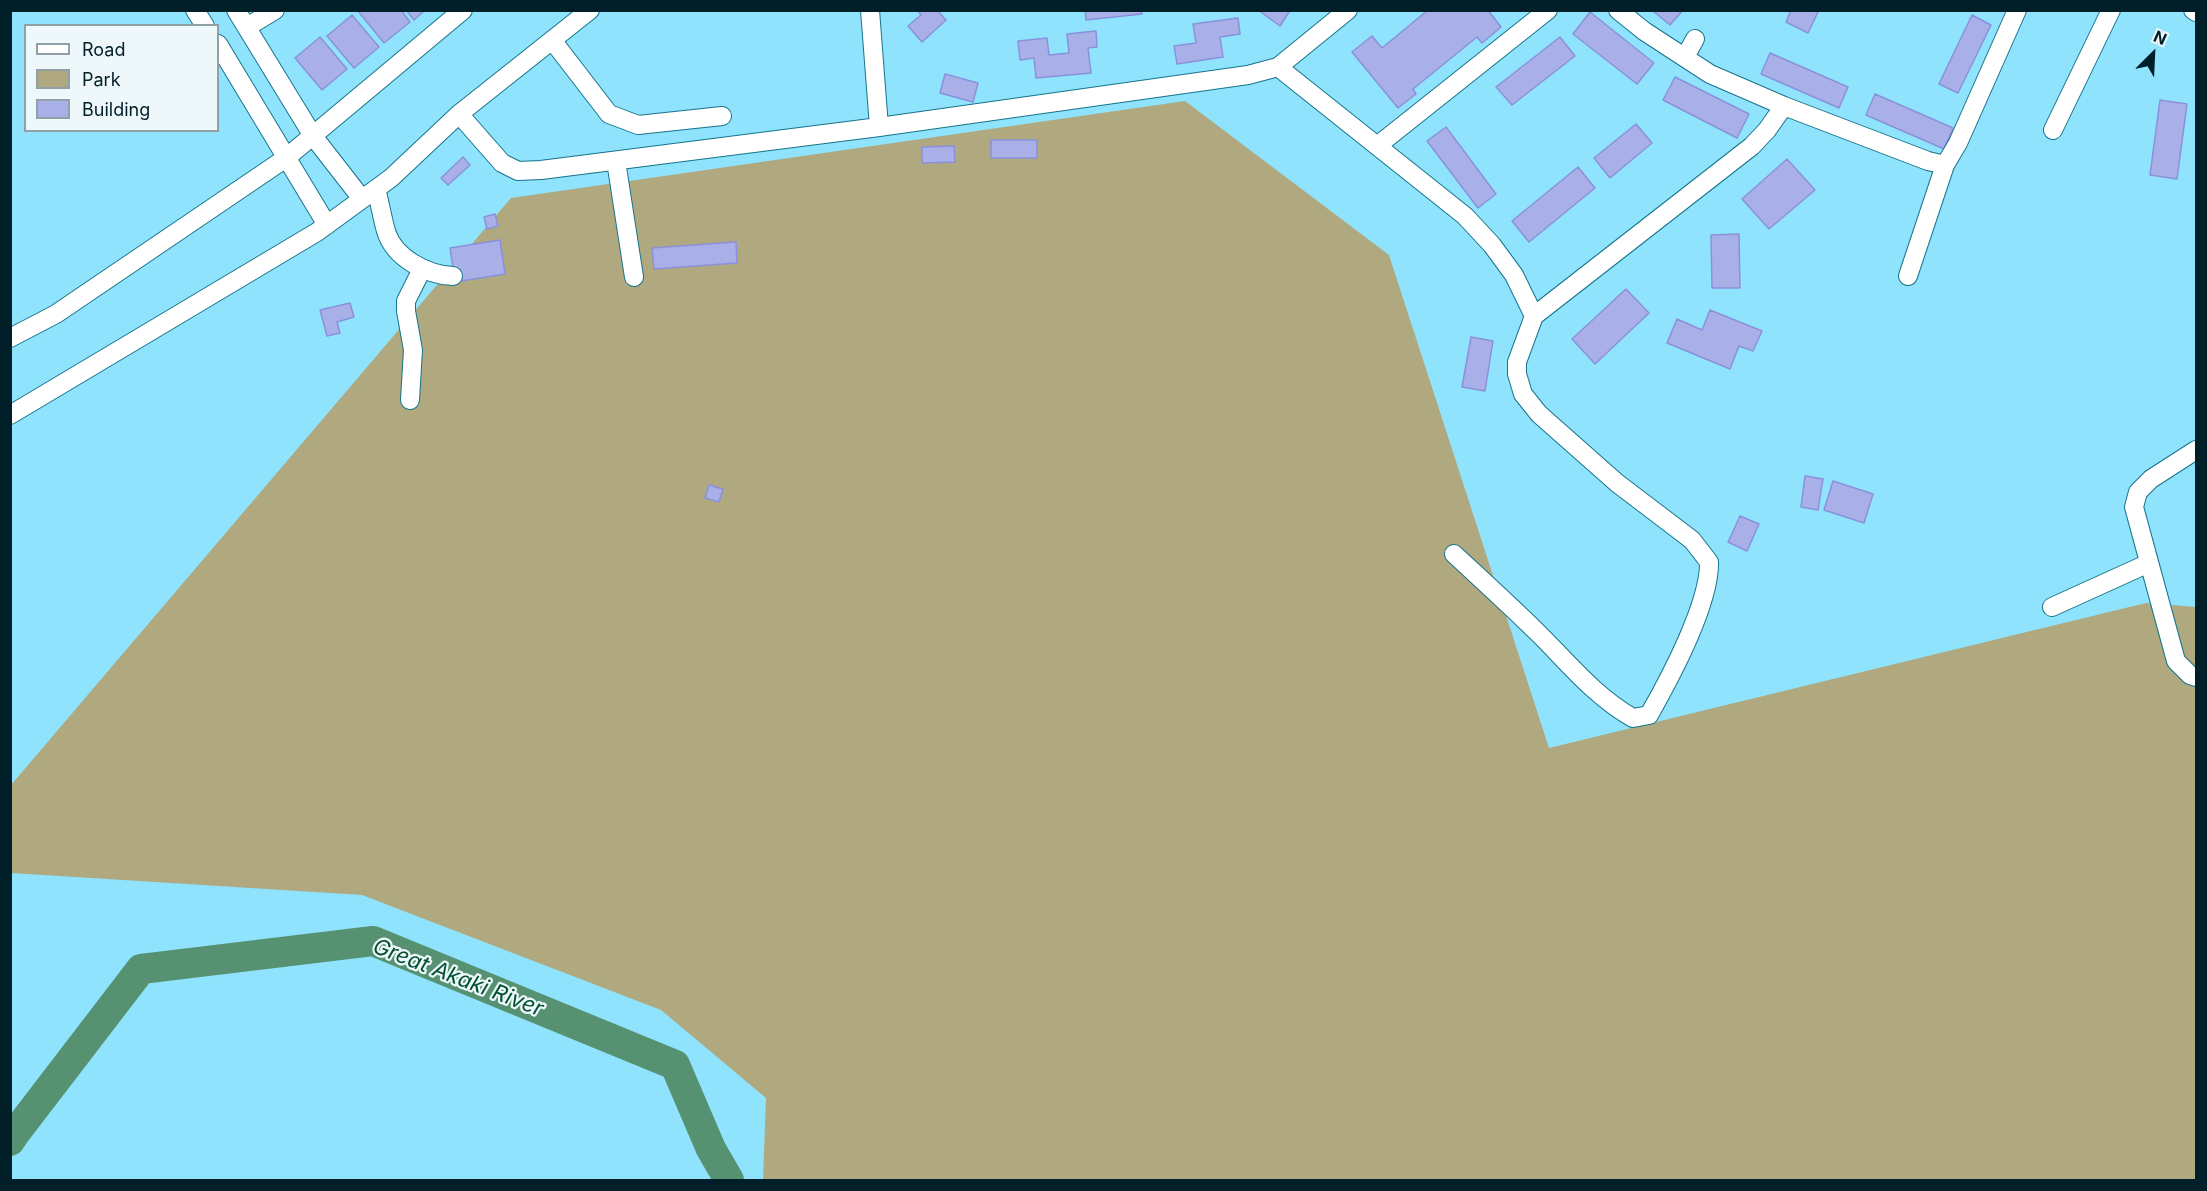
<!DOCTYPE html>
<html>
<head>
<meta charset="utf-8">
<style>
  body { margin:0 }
  #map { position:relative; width:2207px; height:1191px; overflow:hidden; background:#90e3fc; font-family:Inter,sans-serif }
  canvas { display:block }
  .frame { position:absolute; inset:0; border:12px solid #001f28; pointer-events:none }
  .legend { position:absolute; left:24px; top:24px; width:195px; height:108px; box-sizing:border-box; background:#eef7fa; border:2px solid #8fa1a6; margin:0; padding:8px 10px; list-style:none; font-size:18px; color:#001f28 }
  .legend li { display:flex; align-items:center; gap:12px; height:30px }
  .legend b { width:30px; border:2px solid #8fa1a6 }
  .north { position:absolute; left:2123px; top:24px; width:60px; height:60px; -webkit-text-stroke:4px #eef7fa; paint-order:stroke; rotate:24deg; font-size:16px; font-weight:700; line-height:24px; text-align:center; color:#001f28 }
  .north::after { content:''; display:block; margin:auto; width:21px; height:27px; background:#001f28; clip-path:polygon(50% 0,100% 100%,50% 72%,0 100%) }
</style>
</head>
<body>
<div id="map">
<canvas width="2207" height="1191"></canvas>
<div class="frame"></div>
<ul class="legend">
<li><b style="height:8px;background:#fff"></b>Road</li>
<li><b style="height:16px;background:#b0a87f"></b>Park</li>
<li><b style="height:16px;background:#a9b0e8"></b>Building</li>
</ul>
<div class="north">N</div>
</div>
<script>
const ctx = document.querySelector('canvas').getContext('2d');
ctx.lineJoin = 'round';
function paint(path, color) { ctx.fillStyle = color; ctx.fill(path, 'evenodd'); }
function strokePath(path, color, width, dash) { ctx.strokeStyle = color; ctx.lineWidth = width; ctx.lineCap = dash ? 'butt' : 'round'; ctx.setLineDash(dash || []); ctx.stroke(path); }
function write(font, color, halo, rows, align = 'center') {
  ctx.font = font + ' Inter,sans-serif'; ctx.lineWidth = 4.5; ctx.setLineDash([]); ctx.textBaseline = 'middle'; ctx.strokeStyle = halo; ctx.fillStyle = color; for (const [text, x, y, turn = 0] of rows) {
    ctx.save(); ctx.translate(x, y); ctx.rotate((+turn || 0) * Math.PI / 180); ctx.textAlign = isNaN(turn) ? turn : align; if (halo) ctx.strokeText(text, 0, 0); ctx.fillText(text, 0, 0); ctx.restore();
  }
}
const green = new Path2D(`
  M 1185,101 L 1389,255 L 1549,748 L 2146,603 L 2196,607 L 2196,1180 L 763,1180 L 766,1098 L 661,1010 L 362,895 L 11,873 L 11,785 L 511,198 Z`);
const river = new Path2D(`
  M 10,1141 L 16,1132 L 141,969 L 373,941 L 675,1065 L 711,1149 L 729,1180`);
const building = new Path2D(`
  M 401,10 L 410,22 L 384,43 L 358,11 Z
  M 406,10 L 425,10 L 414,20 Z
  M 917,10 L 937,10 L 946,20 L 922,42 L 908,26 L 921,15 Z
  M 1085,10 L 1141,10 L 1142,14 L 1086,20 Z
  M 1258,10 L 1287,10 L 1289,12 L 1280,26 Z
  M 1428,10 L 1488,10 L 1501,27 L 1482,43 L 1477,37 L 1413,89 L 1416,94 L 1398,108 L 1352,52 L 1372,36 L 1382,48 Z
  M 1652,10 L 1683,10 L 1670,25 Z
  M 1791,10 L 1819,10 L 1808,33 L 1786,22 Z
  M 1590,12 L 1654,63 L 1637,84 L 1573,34 Z
  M 352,15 L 379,47 L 354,68 L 327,36 Z
  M 1972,15 L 1991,25 L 1958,93 L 1939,84 Z
  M 1238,18 L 1240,34 L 1220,37 L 1223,57 L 1177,64 L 1174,46 L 1196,43 L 1193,24 Z
  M 1096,31 L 1097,47 L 1088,48 L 1091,73 L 1036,78 L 1034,58 L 1020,60 L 1018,41 L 1047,38 L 1049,55 L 1069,53 L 1067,34 Z
  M 320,37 L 347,69 L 322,90 L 295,58 Z
  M 1560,37 L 1575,56 L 1512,105 L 1496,87 Z
  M 1770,53 L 1848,87 L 1839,108 L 1761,74 Z
  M 945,74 L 978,83 L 973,102 L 940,93 Z
  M 1675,77 L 1749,114 L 1737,138 L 1663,100 Z
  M 1875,94 L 1953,128 L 1944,149 L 1866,115 Z
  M 2160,100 L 2187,104 L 2177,179 L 2150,175 Z
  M 1636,124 L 1652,143 L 1610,178 L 1594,158 Z
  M 1446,127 L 1496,194 L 1478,208 L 1427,141 Z
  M 991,140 L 1037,140 L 1037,158 L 991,158 Z
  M 954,146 L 955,162 L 922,163 L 922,147 Z
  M 463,157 L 470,165 L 448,185 L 441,178 Z
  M 1787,159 L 1815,190 L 1769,229 L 1742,199 Z
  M 1578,167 L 1595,188 L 1529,242 L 1512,221 Z
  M 495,214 L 498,226 L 487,229 L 484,217 Z
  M 1739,234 L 1740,288 L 1712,288 L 1711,235 Z
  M 500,240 L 505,274 L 455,282 L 450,248 Z
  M 736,242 L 737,263 L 654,269 L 652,248 Z
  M 1626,289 L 1649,313 L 1595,364 L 1572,339 Z
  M 350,303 L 354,317 L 337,322 L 340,333 L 327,336 L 320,310 Z
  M 1710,310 L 1762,331 L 1753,351 L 1739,346 L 1730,369 L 1667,343 L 1677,319 L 1702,330 Z
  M 1471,337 L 1493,341 L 1485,391 L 1462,387 Z
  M 1805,476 L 1823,479 L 1818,510 L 1801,507 Z
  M 1833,481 L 1873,494 L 1864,523 L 1824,510 Z
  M 709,485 L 723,489 L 719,502 L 705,498 Z
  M 1740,516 L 1759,524 L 1747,551 L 1728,542 Z`);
const minor = new Path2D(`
  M 195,10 L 205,26
  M 236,10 L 313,136 L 362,199
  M 870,10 L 879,127
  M 1618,10 L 1644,31 L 1710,74 L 1784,106 L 1928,161 L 1945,165 L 1958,143 L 2017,10
  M 2193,10 L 2196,12
  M 247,27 L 275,10
  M 552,40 L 609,114 L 638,125 L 722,116
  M 218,44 L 327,225
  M 1685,57 L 1695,39
  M 1278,67 L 1465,216 L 1492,245 L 1514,275 L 1534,316
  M 459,114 L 502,163 L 518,171 L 541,170 L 879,127 L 1248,75 L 1278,67 L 1348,10
  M 2053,130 L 2111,10
  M 1377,146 L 1548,10
  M 616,161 L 634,277
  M 376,189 C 380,203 382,217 386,231 C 394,258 427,275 453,276
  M 1908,276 L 1945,165
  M 10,338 L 56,314 L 286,158 L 463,10
  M 410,400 L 413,350 L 406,311 L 406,301 L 422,269
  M 10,415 L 317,232 L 391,178 L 459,114 L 590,10
  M 2196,450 L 2151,479 L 2138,492 L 2134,507 L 2176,661 L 2190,675 L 2196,677
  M 1454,554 C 1483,581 1513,608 1541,636 C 1570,665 1597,698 1633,718 L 1649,715 C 1670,678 1710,603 1709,562 L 1692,540 L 1617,483 L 1539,414 L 1523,394 L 1517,374 L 1517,362 L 1534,316 L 1752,146 L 1767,130 L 1784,106
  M 2052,607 L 2149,563`);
const waterNames = [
  ["Great Akaki River",458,978,21]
];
paint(green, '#b0a87f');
strokePath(river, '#569271', 30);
paint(building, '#a9b0e8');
strokePath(building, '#8a91dc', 1.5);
strokePath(minor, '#16748a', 20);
strokePath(minor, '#fff', 18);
write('italic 22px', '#005131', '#eef7fa', waterNames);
</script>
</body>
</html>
